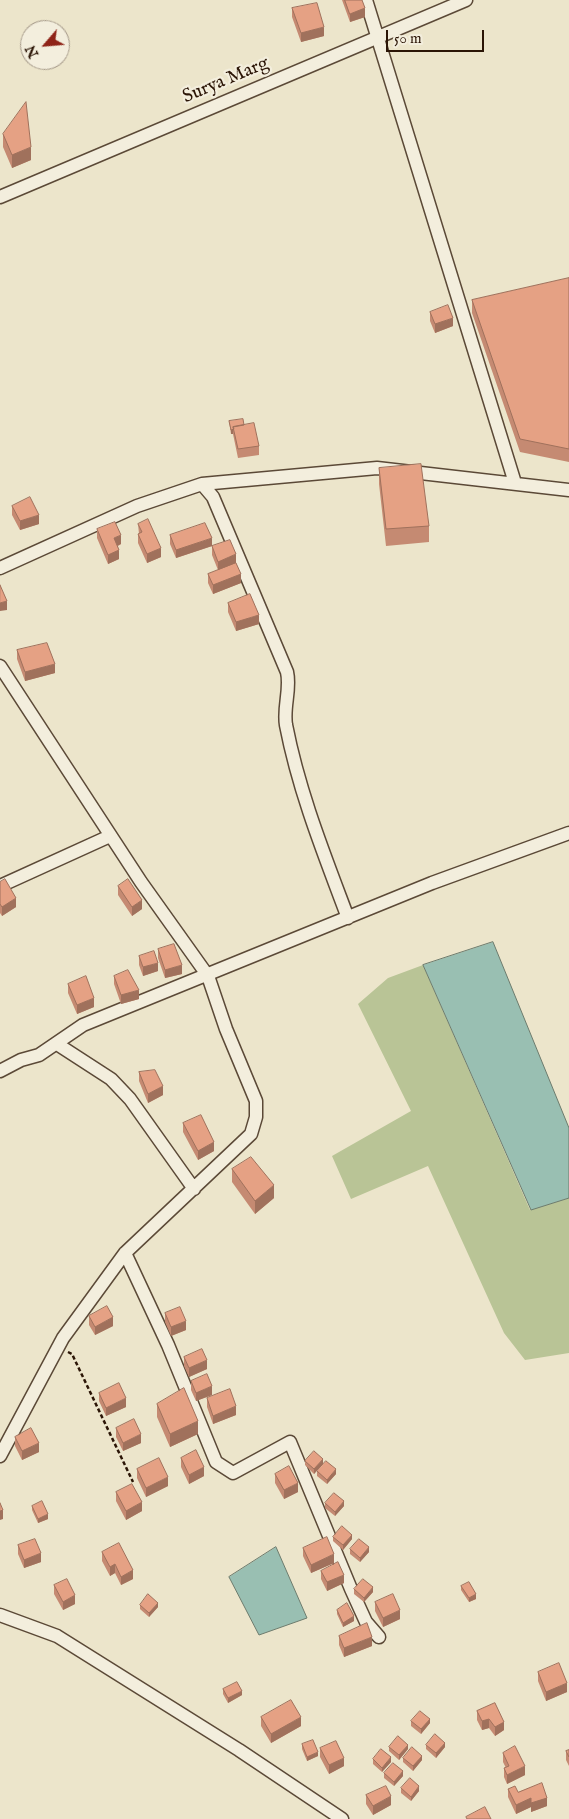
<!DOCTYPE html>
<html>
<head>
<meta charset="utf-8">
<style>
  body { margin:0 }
  #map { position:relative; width:569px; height:1819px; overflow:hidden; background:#ece5cb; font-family:"IM FELL English",serif }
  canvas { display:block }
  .north { position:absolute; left:20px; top:20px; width:50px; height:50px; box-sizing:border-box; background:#f3eedd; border:1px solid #a39787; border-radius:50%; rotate:243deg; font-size:14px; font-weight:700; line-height:20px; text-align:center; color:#2b1506 }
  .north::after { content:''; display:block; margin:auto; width:18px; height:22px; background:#8f2418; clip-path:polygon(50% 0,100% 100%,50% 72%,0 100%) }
  .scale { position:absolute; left:386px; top:30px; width:98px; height:22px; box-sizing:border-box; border:2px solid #2b1506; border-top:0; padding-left:6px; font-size:15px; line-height:18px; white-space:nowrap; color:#2b1506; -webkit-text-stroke:4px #f3eedd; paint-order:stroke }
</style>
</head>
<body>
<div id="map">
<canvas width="569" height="1819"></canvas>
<div class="north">N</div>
<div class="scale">50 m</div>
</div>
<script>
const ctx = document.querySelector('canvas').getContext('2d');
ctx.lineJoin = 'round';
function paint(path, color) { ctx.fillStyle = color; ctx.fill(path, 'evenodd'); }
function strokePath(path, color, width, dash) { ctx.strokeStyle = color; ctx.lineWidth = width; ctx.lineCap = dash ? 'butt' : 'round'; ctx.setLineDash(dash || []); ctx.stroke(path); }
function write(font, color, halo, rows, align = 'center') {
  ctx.font = font + ' "IM FELL English",serif'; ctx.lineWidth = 4.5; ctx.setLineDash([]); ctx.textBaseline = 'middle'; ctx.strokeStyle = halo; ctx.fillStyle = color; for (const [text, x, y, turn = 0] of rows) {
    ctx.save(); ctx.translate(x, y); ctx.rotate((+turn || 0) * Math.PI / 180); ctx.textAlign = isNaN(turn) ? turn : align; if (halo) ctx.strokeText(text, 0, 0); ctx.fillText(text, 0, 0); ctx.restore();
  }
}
const green = new Path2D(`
  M 423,965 L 530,1210 L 569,1198 L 569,1353 L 525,1360 L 504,1333 L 428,1166 L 351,1199 L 332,1156 L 411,1111 L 358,1004 L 388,978 Z`);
const water = new Path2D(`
  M 493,942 L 569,1128 L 569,1198 L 531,1210 L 423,965 Z
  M 276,1547 L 307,1618 L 259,1635 L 229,1577 Z`);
const path = new Path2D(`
  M 68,1352 L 72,1354 L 133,1482`);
const minor = new Path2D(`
  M 366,0 L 515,483
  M 0,197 L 466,0
  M 202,484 L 213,497 L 287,672 C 291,689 283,707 286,725 C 299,792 324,854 348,918
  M 0,568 L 137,506 L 202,484 L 377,468 L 569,490
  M 0,666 L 141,882 L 208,976 L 226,1029 L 256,1101 L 256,1117 L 251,1134 L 125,1253 L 63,1338 L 0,1456
  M 0,886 L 110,836
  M 57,1044 L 111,1079 L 130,1099 L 194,1189
  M 0,1071 L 21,1060 L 39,1055 L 83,1025 L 432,883 L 569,833
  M 125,1253 L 168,1345 L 216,1462 L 233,1473 L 290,1442 L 351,1589 L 366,1622 L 379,1637
  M 0,1615 L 57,1636 L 239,1750 L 342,1819`);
const wall = new Path2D(`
  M 342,0 L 362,0 L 365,17 L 350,22 Z
  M 292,8 L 324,36 L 301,42 L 292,17 Z
  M 3,134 L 31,160 L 12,168 L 3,147 Z
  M 569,278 L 569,462 L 520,452 L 472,313 L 472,300 Z
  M 430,312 L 453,326 L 435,333 L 430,321 Z
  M 229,421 L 244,425 L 259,446 L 259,455 L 238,458 L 233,434 L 231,434 Z
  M 379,468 L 429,526 L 429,542 L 386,546 L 379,484 Z
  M 12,506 L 39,524 L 20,530 L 12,515 Z
  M 138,524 L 161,557 L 147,563 L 138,543 L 138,534 L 139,534 Z
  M 97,529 L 121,544 L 118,546 L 119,559 L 108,564 L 97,538 Z
  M 170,535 L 212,546 L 176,558 L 170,544 Z
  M 212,546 L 236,563 L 241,583 L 213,594 L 208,583 L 208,574 L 218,570 L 212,555 Z
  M 228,603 L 259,624 L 236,631 L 228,612 Z
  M 17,650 L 55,673 L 25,681 L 17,659 Z
  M 0,882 L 16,907 L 2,916 L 0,913 Z
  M 118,886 L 142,909 L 132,916 L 118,895 Z
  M 158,949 L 182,974 L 165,978 L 158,958 Z
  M 139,956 L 158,971 L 143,976 L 139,965 Z
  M 114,976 L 139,999 L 121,1004 L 114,984 Z
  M 68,984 L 94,1007 L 77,1014 L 68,993 Z
  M 139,1072 L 163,1095 L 148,1103 L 139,1081 Z
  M 183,1123 L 214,1151 L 198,1160 L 183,1132 Z
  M 232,1169 L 274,1198 L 255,1214 L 232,1182 Z
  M 165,1313 L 186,1330 L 171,1336 L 165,1322 Z
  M 89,1316 L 113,1326 L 95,1335 L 89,1325 Z
  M 184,1357 L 207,1369 L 189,1377 L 184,1366 Z
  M 191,1381 L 212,1395 L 196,1401 L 191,1390 Z
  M 99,1393 L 126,1407 L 106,1416 L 99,1401 Z
  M 207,1398 L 236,1415 L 213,1424 L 207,1407 Z
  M 157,1404 L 198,1434 L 170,1447 L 157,1417 Z
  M 116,1428 L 141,1443 L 123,1451 L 116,1437 Z
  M 15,1437 L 39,1452 L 22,1460 L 15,1446 Z
  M 181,1458 L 204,1476 L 189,1484 L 181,1467 Z
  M 305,1461 L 323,1464 L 314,1474 L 305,1465 Z
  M 137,1469 L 168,1486 L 146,1497 L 137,1478 Z
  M 317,1471 L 336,1474 L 327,1484 L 317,1476 Z
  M 275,1474 L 298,1492 L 284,1499 L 275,1483 Z
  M 116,1492 L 142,1511 L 126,1520 L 116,1501 Z
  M 325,1503 L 344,1506 L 335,1516 L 325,1508 Z
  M 32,1506 L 48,1519 L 38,1523 L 32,1510 Z
  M 333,1537 L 352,1539 L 343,1550 L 333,1541 Z
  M 18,1545 L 41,1562 L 24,1568 L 18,1554 Z
  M 303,1548 L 334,1563 L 311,1573 L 303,1556 Z
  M 350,1549 L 369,1552 L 360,1562 L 350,1554 Z
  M 102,1552 L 133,1579 L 121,1585 L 115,1573 L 110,1576 L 102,1561 Z
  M 321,1571 L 344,1583 L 327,1591 L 321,1579 Z
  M 54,1585 L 75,1604 L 63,1610 L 54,1594 Z
  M 461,1586 L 476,1599 L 469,1602 L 461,1590 Z
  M 354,1589 L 373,1592 L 364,1602 L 354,1594 Z
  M 375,1602 L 400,1619 L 383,1627 L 375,1611 Z
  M 140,1605 L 158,1607 L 149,1617 L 140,1609 Z
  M 337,1610 L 354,1621 L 343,1627 L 337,1614 Z
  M 339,1636 L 372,1646 L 344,1657 L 339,1645 Z
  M 538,1672 L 567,1692 L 546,1701 L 538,1681 Z
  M 223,1689 L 242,1695 L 228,1703 L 223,1694 Z
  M 495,1703 L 504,1730 L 495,1736 L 489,1728 L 482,1730 L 477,1720 L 477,1711 Z
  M 261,1717 L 301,1726 L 271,1743 L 261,1726 Z
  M 411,1721 L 430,1723 L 421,1734 L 411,1726 Z
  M 302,1744 L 318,1756 L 307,1761 L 302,1749 Z
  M 426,1745 L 445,1747 L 436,1758 L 426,1749 Z
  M 389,1747 L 408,1749 L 399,1760 L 389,1751 Z
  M 320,1748 L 344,1766 L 329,1774 L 320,1757 Z
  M 569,1750 L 569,1766 L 566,1760 L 566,1751 Z
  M 503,1753 L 525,1775 L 507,1784 L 504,1777 L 504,1768 L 506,1768 L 503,1762 Z
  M 403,1758 L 422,1760 L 413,1771 L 403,1762 Z
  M 373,1759 L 391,1762 L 382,1772 L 373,1764 Z
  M 384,1773 L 403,1776 L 394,1786 L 384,1778 Z
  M 401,1788 L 419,1791 L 411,1801 L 401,1793 Z
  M 508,1789 L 518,1792 L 547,1806 L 531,1812 L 531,1807 L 516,1814 L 508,1797 Z
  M 366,1795 L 391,1805 L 373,1815 L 366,1804 Z`);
const shadedWall = new Path2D(`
  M 365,8 L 365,17 L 350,22 L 350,14 Z
  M 324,27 L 324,36 L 301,42 L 301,33 Z
  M 31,147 L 31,160 L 12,168 L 12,155 Z
  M 453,318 L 453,326 L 435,333 L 435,324 Z
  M 233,429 L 233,434 L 231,434 L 231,430 Z
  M 39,515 L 39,524 L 20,530 L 20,521 Z
  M 121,535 L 121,544 L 114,547 L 114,538 Z
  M 212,538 L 212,546 L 176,558 L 176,550 Z
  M 161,548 L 161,557 L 147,563 L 147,554 Z
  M 119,550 L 119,559 L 108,564 L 108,555 Z
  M 236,554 L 236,563 L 218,571 L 218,562 Z
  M 241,574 L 241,583 L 213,594 L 213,585 Z
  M 7,601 L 7,610 L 0,611 L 0,603 Z
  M 259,615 L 259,624 L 236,631 L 236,622 Z
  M 55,664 L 55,673 L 25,681 L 25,672 Z
  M 16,898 L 16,907 L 2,916 L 2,907 Z
  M 142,900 L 142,909 L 132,916 L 132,907 Z
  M 158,963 L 158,971 L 143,976 L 143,967 Z
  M 182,965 L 182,974 L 165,978 L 165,970 Z
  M 139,990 L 139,999 L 121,1004 L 121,995 Z
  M 94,998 L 94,1007 L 77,1014 L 77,1005 Z
  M 163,1086 L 163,1095 L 148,1103 L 148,1094 Z
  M 214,1142 L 214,1151 L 198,1160 L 198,1151 Z
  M 274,1185 L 274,1198 L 255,1214 L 255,1201 Z
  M 113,1317 L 113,1326 L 95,1335 L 95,1327 Z
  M 186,1321 L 186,1330 L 171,1336 L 171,1327 Z
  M 207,1360 L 207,1369 L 189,1377 L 189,1368 Z
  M 212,1386 L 212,1395 L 196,1401 L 196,1393 Z
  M 126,1398 L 126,1407 L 106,1416 L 106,1408 Z
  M 236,1406 L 236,1415 L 213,1424 L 213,1416 Z
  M 198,1421 L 198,1434 L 170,1447 L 170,1434 Z
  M 141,1434 L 141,1443 L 123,1451 L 123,1443 Z
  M 39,1443 L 39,1452 L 22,1460 L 22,1451 Z
  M 323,1459 L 323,1464 L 314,1474 L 314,1469 Z
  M 204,1467 L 204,1476 L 189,1484 L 189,1475 Z
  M 336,1469 L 336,1474 L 327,1484 L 327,1480 Z
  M 168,1477 L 168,1486 L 146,1497 L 146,1488 Z
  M 298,1483 L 298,1492 L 284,1499 L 284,1490 Z
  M 344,1501 L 344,1506 L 335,1516 L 335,1512 Z
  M 142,1502 L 142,1511 L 126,1520 L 126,1511 Z
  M 3,1510 L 3,1519 L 0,1520 L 0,1511 Z
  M 48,1514 L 48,1519 L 38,1523 L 38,1519 Z
  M 352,1535 L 352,1539 L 343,1550 L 343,1545 Z
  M 369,1547 L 369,1552 L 360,1562 L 360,1558 Z
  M 41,1553 L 41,1562 L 24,1568 L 24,1560 Z
  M 334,1554 L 334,1563 L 311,1573 L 311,1565 Z
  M 115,1564 L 115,1573 L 110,1576 L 110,1567 Z
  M 133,1570 L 133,1579 L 121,1585 L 121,1577 Z
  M 344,1575 L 344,1583 L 327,1591 L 327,1582 Z
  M 373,1587 L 373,1592 L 364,1602 L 364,1598 Z
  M 476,1594 L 476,1599 L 469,1602 L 469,1598 Z
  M 75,1595 L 75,1604 L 63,1610 L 63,1602 Z
  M 158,1603 L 158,1607 L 149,1617 L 149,1613 Z
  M 400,1610 L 400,1619 L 383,1627 L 383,1618 Z
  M 354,1616 L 354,1621 L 343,1627 L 343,1623 Z
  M 372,1637 L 372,1646 L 344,1657 L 344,1648 Z
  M 567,1683 L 567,1692 L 546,1701 L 546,1692 Z
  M 242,1691 L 242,1695 L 228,1703 L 228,1698 Z
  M 301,1717 L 301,1726 L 271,1743 L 271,1734 Z
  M 430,1719 L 430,1723 L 421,1734 L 421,1729 Z
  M 489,1719 L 489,1728 L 482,1730 L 482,1721 Z
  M 504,1722 L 504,1730 L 495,1736 L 495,1727 Z
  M 445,1743 L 445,1747 L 436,1758 L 436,1753 Z
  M 408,1745 L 408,1749 L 399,1760 L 399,1755 Z
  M 318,1752 L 318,1756 L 307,1761 L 307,1757 Z
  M 422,1756 L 422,1760 L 413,1771 L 413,1766 Z
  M 391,1757 L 391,1762 L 382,1772 L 382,1768 Z
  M 344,1758 L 344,1766 L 329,1774 L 329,1765 Z
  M 525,1766 L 525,1775 L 507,1784 L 507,1775 Z
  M 403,1771 L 403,1776 L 394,1786 L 394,1782 Z
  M 419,1786 L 419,1791 L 411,1801 L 411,1797 Z
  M 391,1796 L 391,1805 L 373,1815 L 373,1806 Z
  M 531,1798 L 547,1798 L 547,1806 L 531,1812 L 531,1807 L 516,1814 L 516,1805 Z`);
const building = new Path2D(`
  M 345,0 L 362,0 L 365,8 L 350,14 Z
  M 317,3 L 324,27 L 301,33 L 292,8 Z
  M 26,102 L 31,147 L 12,155 L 3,134 Z
  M 569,278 L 569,449 L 520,439 L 472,300 Z
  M 448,305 L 453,318 L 435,324 L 430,312 Z
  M 243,419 L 244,425 L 233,427 L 234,429 L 231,430 L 229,421 Z
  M 254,423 L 259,446 L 238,449 L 233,427 Z
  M 421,464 L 429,526 L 386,529 L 379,468 Z
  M 30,497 L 39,515 L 20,521 L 12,506 Z
  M 148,519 L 161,548 L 147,554 L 138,534 L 142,532 L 138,524 Z
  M 115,522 L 121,535 L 114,538 L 119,550 L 108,555 L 97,529 Z
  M 205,523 L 212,538 L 176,550 L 170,535 Z
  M 230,540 L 236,554 L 218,562 L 212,546 Z
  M 236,563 L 241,574 L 213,585 L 208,574 Z
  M 0,585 L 7,601 L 0,603 Z
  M 250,594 L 259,615 L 236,622 L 228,603 Z
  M 47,643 L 55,664 L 25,672 L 17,650 Z
  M 5,879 L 16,898 L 2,907 L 0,904 L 0,882 Z
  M 128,879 L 142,900 L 132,907 L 118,886 Z
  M 174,944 L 182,965 L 165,970 L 158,949 Z
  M 154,951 L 158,963 L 143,967 L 139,956 Z
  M 128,970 L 139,990 L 121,995 L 114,976 Z
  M 86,976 L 94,998 L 77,1005 L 68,984 Z
  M 155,1070 L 163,1086 L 148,1094 L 139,1072 Z
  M 201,1115 L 214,1142 L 198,1151 L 183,1123 Z
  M 251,1157 L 274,1185 L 255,1201 L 232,1169 Z
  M 107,1306 L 113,1317 L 95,1327 L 89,1316 Z
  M 180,1307 L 186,1321 L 171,1327 L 165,1313 Z
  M 202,1349 L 207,1360 L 189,1368 L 184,1357 Z
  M 207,1374 L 212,1386 L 196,1393 L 191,1381 Z
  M 119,1383 L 126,1398 L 106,1408 L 99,1393 Z
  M 184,1388 L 198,1421 L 170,1434 L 157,1404 Z
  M 230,1389 L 236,1406 L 213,1416 L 207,1398 Z
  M 134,1419 L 141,1434 L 123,1443 L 116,1428 Z
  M 31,1428 L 39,1443 L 22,1451 L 15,1437 Z
  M 196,1450 L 204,1467 L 189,1475 L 181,1458 Z
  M 314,1451 L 323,1459 L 314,1469 L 305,1461 Z
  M 159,1458 L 168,1477 L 146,1488 L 137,1469 Z
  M 326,1461 L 336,1469 L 327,1480 L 317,1471 Z
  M 289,1466 L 298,1483 L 284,1490 L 275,1474 Z
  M 132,1484 L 142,1502 L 126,1511 L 116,1492 Z
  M 334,1493 L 344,1501 L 335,1512 L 325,1503 Z
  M 42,1501 L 48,1514 L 38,1519 L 32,1506 Z
  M 0,1503 L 3,1510 L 0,1511 Z
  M 342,1526 L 352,1535 L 343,1545 L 333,1537 Z
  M 327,1537 L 334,1554 L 311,1565 L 303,1548 Z
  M 35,1539 L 41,1553 L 24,1560 L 18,1545 Z
  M 359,1539 L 369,1547 L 360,1558 L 350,1549 Z
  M 119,1543 L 133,1570 L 121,1577 L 115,1564 L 110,1567 L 102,1552 Z
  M 338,1562 L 344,1575 L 327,1582 L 321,1571 Z
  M 67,1579 L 75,1595 L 63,1602 L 54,1585 Z
  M 363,1579 L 373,1587 L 364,1598 L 354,1589 Z
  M 469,1582 L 476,1594 L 469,1598 L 461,1586 Z
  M 148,1594 L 158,1603 L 149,1613 L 140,1605 Z
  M 393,1594 L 400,1610 L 383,1618 L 375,1602 Z
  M 347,1603 L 354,1616 L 343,1623 L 337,1610 Z
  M 367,1623 L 372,1637 L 344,1648 L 339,1636 Z
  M 559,1663 L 567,1683 L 546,1692 L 538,1672 Z
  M 237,1682 L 242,1691 L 228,1698 L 223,1689 Z
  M 291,1700 L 301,1717 L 271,1734 L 261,1717 Z
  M 495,1703 L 504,1722 L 495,1727 L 489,1719 L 482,1721 L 477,1711 Z
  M 420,1711 L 430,1719 L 421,1729 L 411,1721 Z
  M 435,1734 L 445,1743 L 436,1753 L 426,1745 Z
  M 398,1736 L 408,1745 L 399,1755 L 389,1747 Z
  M 313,1740 L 318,1752 L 307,1757 L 302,1744 Z
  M 336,1741 L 344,1758 L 329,1765 L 320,1748 Z
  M 515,1746 L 525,1766 L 507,1775 L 504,1768 L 509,1766 L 503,1753 Z
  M 412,1747 L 422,1756 L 413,1766 L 403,1758 Z
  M 381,1749 L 391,1757 L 382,1768 L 373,1759 Z
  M 569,1750 L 569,1757 L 566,1751 Z
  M 393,1763 L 403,1771 L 394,1782 L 384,1773 Z
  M 410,1778 L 419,1786 L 411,1797 L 401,1788 Z
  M 542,1783 L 547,1798 L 531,1803 L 531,1798 L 516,1805 L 508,1789 L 515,1786 L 518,1792 Z
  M 386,1786 L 391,1796 L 373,1806 L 366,1795 Z
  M 485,1807 L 491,1819 L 467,1819 L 466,1817 Z`);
const streetNames = [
  ["Surya Marg",226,81,-23]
];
paint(green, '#b9c496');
paint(water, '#99bfb2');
strokePath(water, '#6d7b6d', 1);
strokePath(minor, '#5b4937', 15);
strokePath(path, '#2b1506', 2.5, [4, 2.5]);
strokePath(minor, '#f3eedd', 12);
paint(wall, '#c58a72');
paint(shadedWall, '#a0715c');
paint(building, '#e5a184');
strokePath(building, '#a0715c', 1);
write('19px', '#2b1506', '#f3eedd', streetNames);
</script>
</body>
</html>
